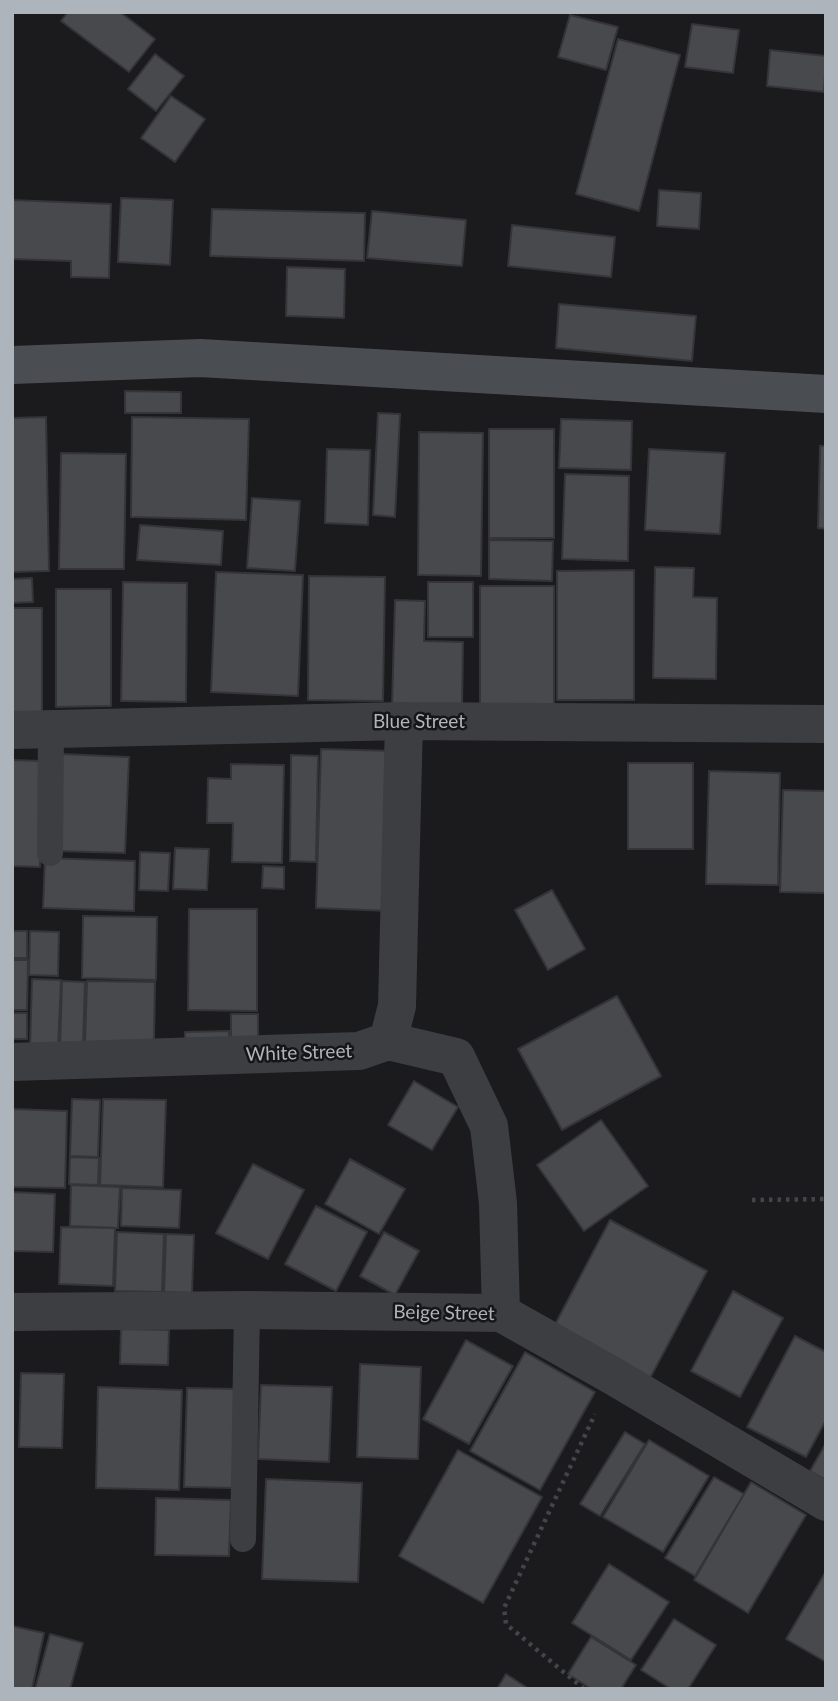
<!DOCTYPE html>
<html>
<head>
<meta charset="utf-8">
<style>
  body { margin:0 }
  #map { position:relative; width:838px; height:1701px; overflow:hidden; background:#1b1b1d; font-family:Lato,sans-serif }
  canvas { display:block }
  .frame { position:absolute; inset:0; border:14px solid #aeb4bc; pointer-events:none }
</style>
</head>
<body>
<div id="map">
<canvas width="838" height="1701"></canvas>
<div class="frame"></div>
</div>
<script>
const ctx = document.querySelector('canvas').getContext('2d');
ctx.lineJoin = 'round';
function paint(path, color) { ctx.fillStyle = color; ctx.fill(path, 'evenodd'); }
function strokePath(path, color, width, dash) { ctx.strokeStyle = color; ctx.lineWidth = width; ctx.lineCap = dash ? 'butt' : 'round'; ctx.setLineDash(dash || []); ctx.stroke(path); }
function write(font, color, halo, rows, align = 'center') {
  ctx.font = font + ' Lato,sans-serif'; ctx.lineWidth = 5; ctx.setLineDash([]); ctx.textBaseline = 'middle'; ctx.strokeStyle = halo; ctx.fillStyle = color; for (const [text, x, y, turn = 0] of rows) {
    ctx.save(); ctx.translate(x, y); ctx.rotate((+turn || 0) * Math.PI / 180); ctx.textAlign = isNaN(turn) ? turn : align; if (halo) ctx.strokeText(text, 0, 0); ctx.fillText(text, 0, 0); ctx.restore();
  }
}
const building = new Path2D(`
  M 68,12 L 120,12 L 155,39 L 129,72 L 61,21 Z
  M 570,15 L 618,27 L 606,70 L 558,57 Z
  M 692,24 L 739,30 L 733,73 L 685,67 Z
  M 618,39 L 680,55 L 639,211 L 576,194 Z
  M 770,50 L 826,56 L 824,92 L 767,86 Z
  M 155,54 L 184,76 L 156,111 L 128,89 Z
  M 171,96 L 205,119 L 175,162 L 141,138 Z
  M 659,190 L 701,193 L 699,229 L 657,226 Z
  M 121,198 L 173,200 L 170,265 L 118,262 Z
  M 12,200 L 111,204 L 109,278 L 71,277 L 71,261 L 12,259 Z
  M 212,209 L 365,213 L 364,261 L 210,256 Z
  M 372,211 L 466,220 L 462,266 L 367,258 Z
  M 512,225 L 615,237 L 611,277 L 508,266 Z
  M 287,267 L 345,269 L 344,318 L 286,316 Z
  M 559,304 L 696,316 L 692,361 L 556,348 Z
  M 125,391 L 181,392 L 181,413 L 125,413 Z
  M 378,413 L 400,414 L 395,517 L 373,515 Z
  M 46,417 L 49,571 L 12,572 L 12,418 Z
  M 132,417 L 249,419 L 246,520 L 131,517 Z
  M 561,419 L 632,421 L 631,470 L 559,468 Z
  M 489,429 L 554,429 L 554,538 L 489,538 Z
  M 419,432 L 483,433 L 481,576 L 418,575 Z
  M 820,446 L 826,446 L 826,529 L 818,528 Z
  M 327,449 L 370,450 L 368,525 L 325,523 Z
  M 649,449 L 725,453 L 720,534 L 645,530 Z
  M 61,453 L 126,454 L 124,569 L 59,569 Z
  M 565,474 L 629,476 L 628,561 L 562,559 Z
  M 252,498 L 300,501 L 295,571 L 247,568 Z
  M 140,525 L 223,531 L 221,565 L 137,560 Z
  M 489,540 L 553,541 L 552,581 L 489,579 Z
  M 655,567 L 694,568 L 693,597 L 717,598 L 716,679 L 653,678 Z
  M 634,570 L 634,700 L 557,700 L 557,571 Z
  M 216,572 L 303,575 L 298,696 L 211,692 Z
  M 309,576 L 385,577 L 383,701 L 308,700 Z
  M 32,578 L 33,602 L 12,603 L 12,579 Z
  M 123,582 L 187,583 L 186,702 L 121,701 Z
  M 428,582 L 473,582 L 473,637 L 428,637 Z
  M 480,586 L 554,586 L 554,712 L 480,712 Z
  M 56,589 L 111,589 L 111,706 L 56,707 Z
  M 395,600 L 425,601 L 424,641 L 463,642 L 462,709 L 392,706 Z
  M 12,608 L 42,608 L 42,716 L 12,716 Z
  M 321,749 L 395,751 L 390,911 L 316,908 Z
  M 62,754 L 129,757 L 125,853 L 58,851 Z
  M 291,755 L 318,756 L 316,862 L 290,861 Z
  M 12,760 L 42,761 L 40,867 L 12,866 Z
  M 628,763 L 693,763 L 693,849 L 628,849 Z
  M 231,764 L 284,765 L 282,863 L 232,862 L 233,823 L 207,823 L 208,778 L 231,779 Z
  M 709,771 L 780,773 L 778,885 L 706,884 Z
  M 783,790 L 826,791 L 826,893 L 780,892 Z
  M 175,848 L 209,849 L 207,890 L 173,889 Z
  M 140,852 L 170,853 L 168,891 L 139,890 Z
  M 45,858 L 135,861 L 134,911 L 43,908 Z
  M 263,866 L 284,867 L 284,889 L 262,888 Z
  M 552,890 L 585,949 L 548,970 L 515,910 Z
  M 189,909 L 257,909 L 257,1011 L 188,1010 Z
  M 83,916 L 157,917 L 156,980 L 82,978 Z
  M 12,931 L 27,931 L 27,958 L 12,958 Z
  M 30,931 L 59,932 L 58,976 L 29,975 Z
  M 12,960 L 28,960 L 27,1010 L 12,1010 Z
  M 32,979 L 61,980 L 58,1048 L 30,1047 Z
  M 62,981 L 85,982 L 83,1048 L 60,1048 Z
  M 87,981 L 155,982 L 154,1043 L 85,1042 Z
  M 617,996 L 661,1076 L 562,1130 L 518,1049 Z
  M 12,1013 L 27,1013 L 27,1039 L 12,1039 Z
  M 231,1014 L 258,1014 L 258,1037 L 231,1037 Z
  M 229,1031 L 229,1053 L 185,1054 L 185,1032 Z
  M 414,1081 L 458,1107 L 432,1150 L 388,1125 Z
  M 72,1099 L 100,1100 L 98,1157 L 70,1156 Z
  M 103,1099 L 166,1100 L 163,1187 L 100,1185 Z
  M 12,1109 L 67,1111 L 65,1188 L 12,1187 Z
  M 601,1120 L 648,1186 L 584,1231 L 537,1165 Z
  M 70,1157 L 99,1158 L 98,1185 L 69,1184 Z
  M 350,1159 L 405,1189 L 379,1234 L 325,1204 Z
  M 253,1164 L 304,1190 L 268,1259 L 216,1233 Z
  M 71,1185 L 120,1187 L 118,1228 L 70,1226 Z
  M 122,1188 L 181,1190 L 179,1228 L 121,1226 Z
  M 12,1192 L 55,1194 L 53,1252 L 12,1251 Z
  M 316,1206 L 367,1232 L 336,1291 L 285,1264 Z
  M 610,1220 L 707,1271 L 648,1382 L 551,1332 Z
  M 61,1227 L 115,1228 L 113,1286 L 59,1284 Z
  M 117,1232 L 164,1234 L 162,1292 L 115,1291 Z
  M 384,1232 L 419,1251 L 395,1295 L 360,1276 Z
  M 166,1234 L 194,1235 L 192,1293 L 164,1292 Z
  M 733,1291 L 783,1318 L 740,1397 L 691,1371 Z
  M 121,1329 L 169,1330 L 168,1365 L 120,1364 Z
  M 795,1336 L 826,1352 L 826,1420 L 806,1457 L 747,1427 Z
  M 466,1340 L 513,1366 L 469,1444 L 423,1419 Z
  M 525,1352 L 595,1392 L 540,1490 L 470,1451 Z
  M 360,1364 L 421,1367 L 418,1459 L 357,1457 Z
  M 21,1373 L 64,1374 L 62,1448 L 19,1447 Z
  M 261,1385 L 332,1387 L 329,1462 L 258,1459 Z
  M 98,1387 L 182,1390 L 179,1490 L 96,1488 Z
  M 187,1388 L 238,1389 L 236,1488 L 184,1487 Z
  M 625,1432 L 645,1444 L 600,1516 L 580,1504 Z
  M 649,1440 L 709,1476 L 663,1552 L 603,1517 Z
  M 826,1443 L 826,1480 L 810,1471 Z
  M 458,1450 L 542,1497 L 483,1603 L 399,1556 Z
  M 714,1477 L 744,1494 L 695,1576 L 665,1558 Z
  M 266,1479 L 362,1483 L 358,1582 L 262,1579 Z
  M 751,1482 L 806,1515 L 748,1613 L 694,1580 Z
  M 156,1498 L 231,1500 L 229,1556 L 155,1555 Z
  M 609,1564 L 669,1602 L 631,1660 L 572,1623 Z
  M 826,1571 L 826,1662 L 786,1639 Z
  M 674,1619 L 716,1645 L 688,1689 L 671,1689 L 641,1670 Z
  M 12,1626 L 44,1633 L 32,1689 L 12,1689 Z
  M 50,1634 L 83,1643 L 70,1689 L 35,1689 Z
  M 591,1637 L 636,1665 L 621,1689 L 591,1689 L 568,1674 Z
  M 506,1674 L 529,1689 L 497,1689 Z`);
const path = new Path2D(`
  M 752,1200 L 826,1199
  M 584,1689 L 506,1624 L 504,1608 L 595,1414`);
const lane = new Path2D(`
  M 50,853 L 51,729
  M 243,1539 L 247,1310`);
const street = new Path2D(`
  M 12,730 L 404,721 L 826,724
  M 388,1041 L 456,1057 L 489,1126 L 498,1203 L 501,1313
  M 12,1062 L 359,1051 L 388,1041 L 397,1006 L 404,721
  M 12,1312 L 247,1310 L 501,1313 L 613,1376 L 826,1502`);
const secondary = new Path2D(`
  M 12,365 L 200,358 L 826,394`);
const streetNames = [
  ["Blue Street",419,722],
  ["White Street",299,1053,-2],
  ["Beige Street",444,1313,1]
];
paint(building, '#48494d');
strokePath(building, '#353539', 2);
strokePath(path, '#424549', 4.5, [3.5, 5]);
strokePath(lane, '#3c3e42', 26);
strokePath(street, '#3c3e42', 38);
strokePath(secondary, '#4a4d52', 38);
write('19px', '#aeb4bc', '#161618', streetNames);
</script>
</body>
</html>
